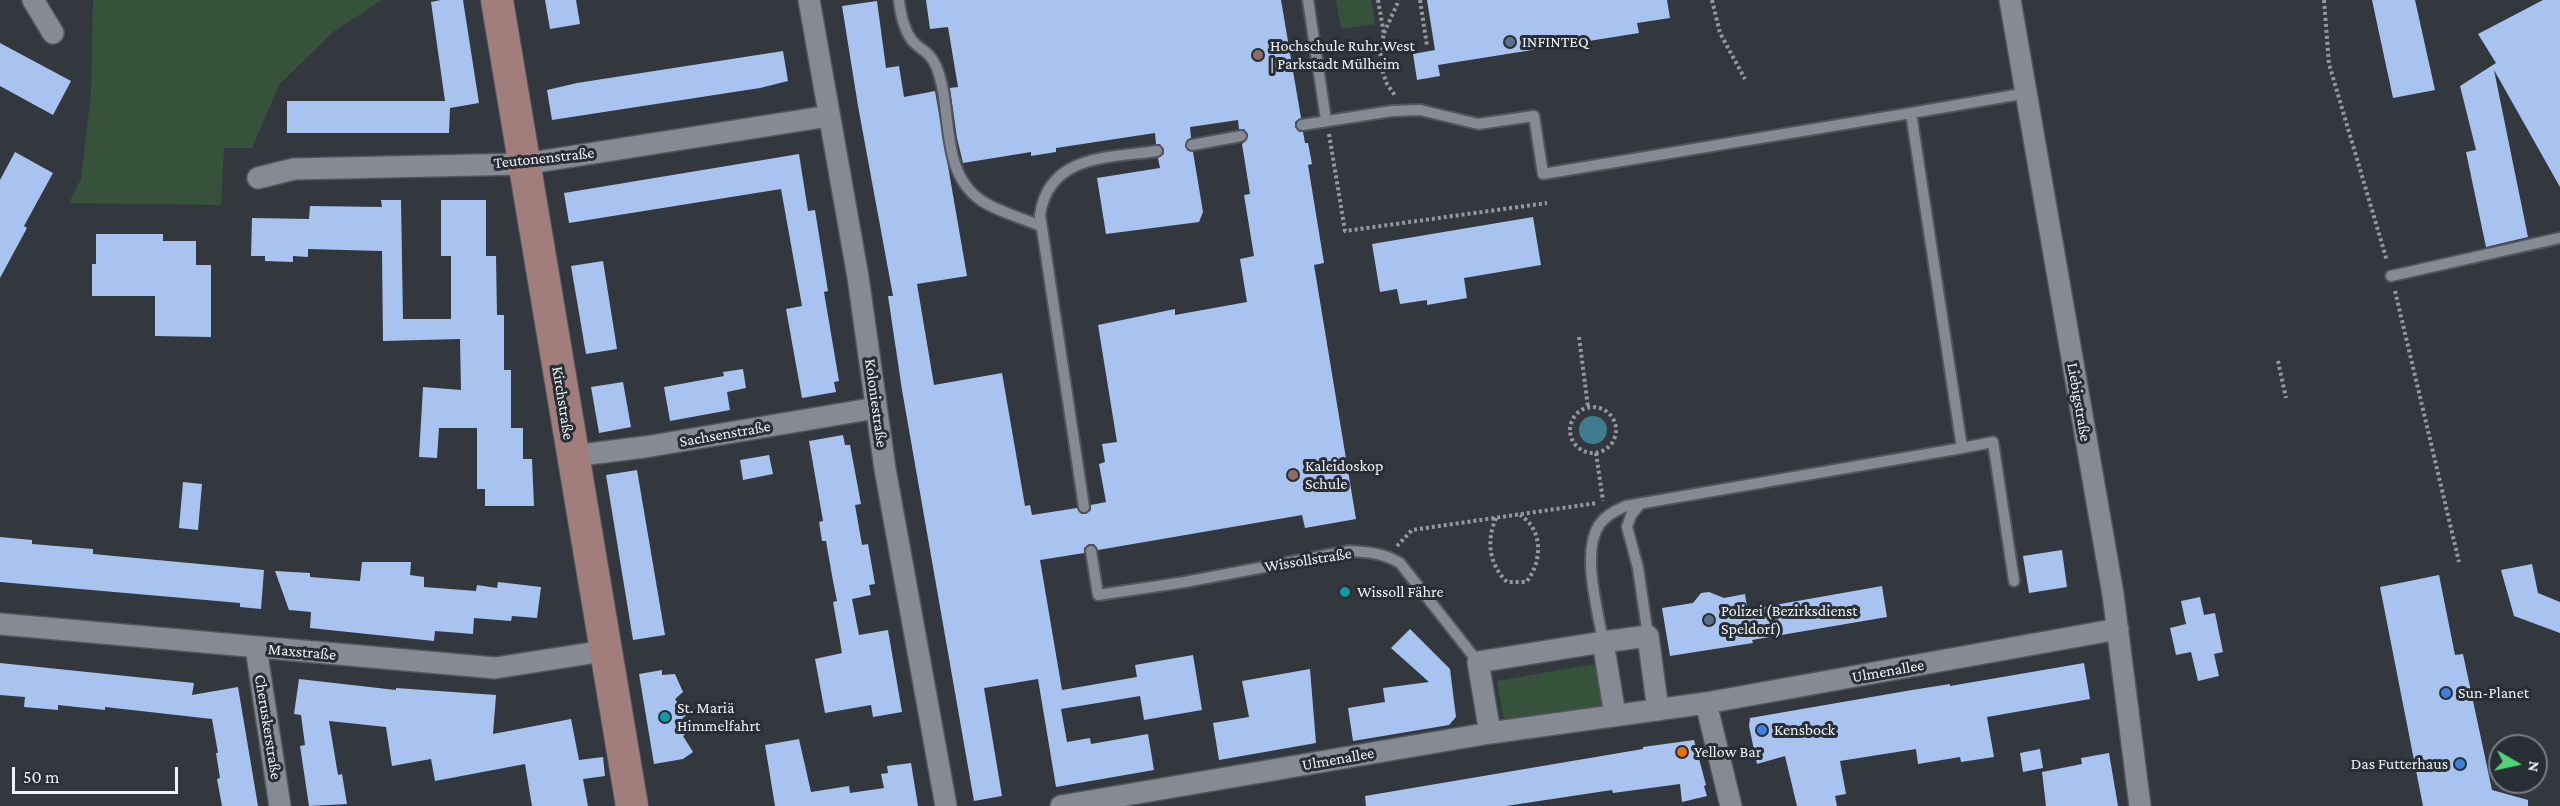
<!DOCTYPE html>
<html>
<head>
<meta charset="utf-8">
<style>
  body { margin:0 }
  #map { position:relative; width:2560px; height:806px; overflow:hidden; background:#33383f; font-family:"Crimson Pro",serif }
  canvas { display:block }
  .north { position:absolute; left:2488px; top:734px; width:60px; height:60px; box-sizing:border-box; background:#292e35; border:2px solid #787c83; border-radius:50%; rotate:99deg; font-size:16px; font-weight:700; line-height:24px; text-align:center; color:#eff2f7 }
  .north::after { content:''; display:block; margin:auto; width:21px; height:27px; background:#50d674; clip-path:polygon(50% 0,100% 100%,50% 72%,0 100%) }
  .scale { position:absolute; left:12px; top:767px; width:166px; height:27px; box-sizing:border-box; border:3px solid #eff2f7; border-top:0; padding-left:8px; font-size:18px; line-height:21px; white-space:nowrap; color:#eff2f7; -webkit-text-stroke:4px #292e35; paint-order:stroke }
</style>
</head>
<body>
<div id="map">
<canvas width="2560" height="806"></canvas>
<div class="north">N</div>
<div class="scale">50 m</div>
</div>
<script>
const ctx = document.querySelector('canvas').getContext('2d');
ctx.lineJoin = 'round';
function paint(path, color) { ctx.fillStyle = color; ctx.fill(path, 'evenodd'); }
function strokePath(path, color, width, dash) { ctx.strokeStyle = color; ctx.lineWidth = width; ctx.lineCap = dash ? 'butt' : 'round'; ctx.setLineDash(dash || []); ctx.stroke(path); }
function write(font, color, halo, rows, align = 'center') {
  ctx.font = font + ' "Crimson Pro",serif'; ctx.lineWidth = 6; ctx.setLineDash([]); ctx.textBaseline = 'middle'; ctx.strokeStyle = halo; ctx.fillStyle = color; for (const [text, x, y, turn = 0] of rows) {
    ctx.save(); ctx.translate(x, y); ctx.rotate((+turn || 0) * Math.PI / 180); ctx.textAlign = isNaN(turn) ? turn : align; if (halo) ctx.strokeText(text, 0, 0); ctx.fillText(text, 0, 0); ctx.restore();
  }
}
const green = new Path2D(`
  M 93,0 L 382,0 L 333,32 L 279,85 L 252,148 L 224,148 L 221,205 L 69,203 L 81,179 L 91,94 Z
  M 1336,0 L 1371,0 L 1375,24 L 1341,29 Z
  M 1601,663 L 1607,705 L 1504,721 L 1497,681 Z`);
const water = new Path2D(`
  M1579 430a14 14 0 1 1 28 0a14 14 0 1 1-28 0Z`);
const building = new Path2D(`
  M 441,0 L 463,0 L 479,103 L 450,108 L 449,133 L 287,133 L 287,101 L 445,101 L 431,2 Z
  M 545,0 L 576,0 L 580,24 L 550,29 Z
  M 926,0 L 1281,0 L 1301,118 L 1295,122 L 1295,127 L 1299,132 L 1303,132 L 1305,143 L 1308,143 L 1312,164 L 1308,165 L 1324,263 L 1314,265 L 1356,519 L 1305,528 L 1302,515 L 1098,550 L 1094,544 L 1089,544 L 1084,548 L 1084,553 L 1040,560 L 1062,690 L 1137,677 L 1135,665 L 1193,655 L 1202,710 L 1144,720 L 1140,696 L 1061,709 L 1067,742 L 1090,738 L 1091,744 L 1148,734 L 1154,770 L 1056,787 L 1038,679 L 984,688 L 1002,796 L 974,801 L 902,390 L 888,296 L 893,296 L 858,106 L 842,6 L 877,1 L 886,68 L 899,66 L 904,97 L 935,91 L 967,276 L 917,284 L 934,385 L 1002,373 L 1025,506 L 1030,505 L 1032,515 L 1077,508 L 1081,514 L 1086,514 L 1091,510 L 1091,505 L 1106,502 L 1099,464 L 1105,462 L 1102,444 L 1117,442 L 1098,325 L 1175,309 L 1175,315 L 1247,302 L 1240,259 L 1254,256 L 1244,195 L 1250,194 L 1242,144 L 1246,141 L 1248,134 L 1244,129 L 1239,129 L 1238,120 L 1190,127 L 1191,138 L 1187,140 L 1185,146 L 1187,150 L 1193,152 L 1203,212 L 1199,222 L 1106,234 L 1097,178 L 1160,168 L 1158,158 L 1164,154 L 1164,150 L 1160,144 L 1156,144 L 1155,133 L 1056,148 L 1056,152 L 1031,156 L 1031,152 L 963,163 L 957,138 L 950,88 L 958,87 L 948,27 L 930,29 Z
  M 1427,0 L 1667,0 L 1670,18 L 1637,23 L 1639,33 L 1438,65 L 1440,76 L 1417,80 L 1413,54 L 1435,50 Z
  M 2372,0 L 2415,0 L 2435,90 L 2393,98 Z
  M 2543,0 L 2560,0 L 2560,187 L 2494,70 L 2528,237 L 2486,247 L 2466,152 L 2476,150 L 2460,86 L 2496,63 L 2478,34 Z
  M 0,43 L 71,81 L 53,115 L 0,86 Z
  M 783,51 L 788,81 L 760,88 L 552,120 L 547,90 L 577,83 Z
  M 15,152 L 53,173 L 24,226 L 27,228 L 0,278 L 0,180 Z
  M 799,154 L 808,211 L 815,210 L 828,291 L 824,292 L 839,381 L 834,382 L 836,392 L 802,398 L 786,309 L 802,306 L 781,189 L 569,223 L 564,193 Z
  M 381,200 L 401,200 L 403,319 L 451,319 L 451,256 L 441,256 L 441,200 L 486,200 L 486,256 L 496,256 L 497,315 L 504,315 L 504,370 L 511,370 L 511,428 L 523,428 L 523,459 L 532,459 L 534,506 L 485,506 L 485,489 L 477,489 L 477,428 L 439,428 L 437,458 L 419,457 L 423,387 L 461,390 L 460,339 L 383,341 L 382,251 L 308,249 L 308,257 L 293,256 L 293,262 L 265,261 L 265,256 L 251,256 L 252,218 L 309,219 L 310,206 L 382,207 Z
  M 1533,217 L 1541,265 L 1464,278 L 1467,298 L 1427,305 L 1427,300 L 1400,304 L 1397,289 L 1380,292 L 1372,244 Z
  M 96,234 L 163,234 L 163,241 L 196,241 L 196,265 L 211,265 L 211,337 L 155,336 L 155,296 L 92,296 L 92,264 L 96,264 Z
  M 603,261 L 617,349 L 586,354 L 571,266 Z
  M 743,369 L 746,388 L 727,392 L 730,410 L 670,421 L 664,387 L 724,376 L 723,372 Z
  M 623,382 L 631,427 L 599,433 L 591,387 Z
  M 843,435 L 845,445 L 850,445 L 861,504 L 855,505 L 862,545 L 868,544 L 875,584 L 869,585 L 871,595 L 852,599 L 859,635 L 888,630 L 902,712 L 873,717 L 871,705 L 825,713 L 815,659 L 842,653 L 833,602 L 837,601 L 833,581 L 826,541 L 822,541 L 819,522 L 823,521 L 809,441 Z
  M 769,455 L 773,474 L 743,480 L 740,460 Z
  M 637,470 L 665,635 L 633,640 L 606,475 Z
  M 183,482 L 202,484 L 198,530 L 179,528 Z
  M 0,537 L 32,540 L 32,544 L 93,549 L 93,554 L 264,570 L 261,609 L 240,607 L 240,603 L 0,582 Z
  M 2062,550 L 2067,587 L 2029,593 L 2023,556 Z
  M 362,562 L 411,562 L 410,575 L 424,577 L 424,587 L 476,591 L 477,585 L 497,588 L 498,582 L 541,587 L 537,618 L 512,616 L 511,621 L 474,618 L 473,634 L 435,631 L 434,641 L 310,628 L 311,612 L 289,610 L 275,571 L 310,573 L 310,577 L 360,581 Z
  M 2532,564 L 2538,593 L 2560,602 L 2560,633 L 2514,616 L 2501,570 Z
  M 2439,575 L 2455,655 L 2463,654 L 2492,790 L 2528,800 L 2528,806 L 2423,806 L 2380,587 Z
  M 1882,586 L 1887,617 L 1752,640 L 1753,643 L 1670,656 L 1662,608 L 1693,603 L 1701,593 L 1709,592 L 1724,598 L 1745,594 L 1747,607 L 1751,606 L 1752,609 Z
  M 2200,597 L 2204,615 L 2215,613 L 2223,652 L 2214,654 L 2219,676 L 2198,681 L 2191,652 L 2176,655 L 2170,628 L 2186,624 L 2181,601 Z
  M 1410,629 L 1450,669 L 1456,717 L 1449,725 L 1353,741 L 1348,708 L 1385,702 L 1383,688 L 1429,682 L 1391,648 Z
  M 0,663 L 194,683 L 192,695 L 238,687 L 258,806 L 222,806 L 217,779 L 220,778 L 216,753 L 218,753 L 212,719 L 105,707 L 105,710 L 58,705 L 58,710 L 24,707 L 25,697 L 0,695 Z
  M 2084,663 L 2090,699 L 1987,717 L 1994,757 L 1961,762 L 1960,757 L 1918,764 L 1916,749 L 1840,761 L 1846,794 L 1835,796 L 1837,806 L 1797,806 L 1785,756 L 1757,764 L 1749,726 L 1750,718 L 1912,690 L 1950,684 L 1950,686 Z
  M 1310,669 L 1316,743 L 1219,760 L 1213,723 L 1249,717 L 1242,681 Z
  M 662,670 L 662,675 L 675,674 L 683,692 L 675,699 L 686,715 L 682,719 L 689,730 L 683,736 L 693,752 L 683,759 L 654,764 L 639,674 Z
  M 299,679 L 396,690 L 396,688 L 496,695 L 493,734 L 571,719 L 579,760 L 603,757 L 605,776 L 583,779 L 588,806 L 532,806 L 525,764 L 435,781 L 431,759 L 392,766 L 386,727 L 329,721 L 338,775 L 342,774 L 347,804 L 309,806 L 300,746 L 305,745 L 301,715 L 294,714 Z
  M 799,739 L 811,792 L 849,786 L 850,793 L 884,788 L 881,774 L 888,773 L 887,766 L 911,763 L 918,806 L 775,806 L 765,745 Z
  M 1694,740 L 1706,785 L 1704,786 L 1707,796 L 1682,802 L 1680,784 L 1613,793 L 1612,790 L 1506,806 L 1366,806 L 1365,796 L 1643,749 L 1643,747 Z
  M 2040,749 L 2043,768 L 2023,772 L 2020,753 Z
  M 2109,753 L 2118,806 L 2046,806 L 2042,772 L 2082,764 L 2081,758 Z`);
const path = new Path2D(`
  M 1378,0 L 1384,34 L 1380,50 L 1382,70 L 1387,84 L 1396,97
  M 1420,0 L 1427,46
  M 1712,0 L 1720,33 L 1745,79
  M 2324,0 L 2329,64 L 2387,261
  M 1384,33 L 1399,0
  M 1329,134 L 1345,231 L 1547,203
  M 2395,291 L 2459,562
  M 1579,337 L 1588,407
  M 2278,361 L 2286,398
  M1570 430a23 23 0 1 1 46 0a23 23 0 1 1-46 0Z
  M 1596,453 L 1603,501
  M 1496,518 C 1486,542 1489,564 1507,582 L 1526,582 C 1543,562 1543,529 1520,515
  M 1397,546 L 1412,530 L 1597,503`);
const lane = new Path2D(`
  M 899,0 C 900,12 904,29 911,39 C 919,50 929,50 936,66 C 954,109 938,172 982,201 C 999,212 1022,218 1041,226
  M 1308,0 L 1326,120
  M 1911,113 L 2027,93
  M 1302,125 L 1392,111 L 1420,110 L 1478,124 L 1534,116 L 1543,174 L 1911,113 L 1962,448 L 1626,506 C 1616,510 1606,515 1599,525 C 1581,553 1598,610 1603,642
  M 1192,145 L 1241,136
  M 2391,276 L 2560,238
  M 1962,448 L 1993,442 L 2014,581
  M 1641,503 L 1631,515 L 1627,527 L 1638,568 L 1648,636
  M 1084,507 L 1040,215 C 1049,154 1109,158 1157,151
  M 1091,551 L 1098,595 L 1185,582 L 1349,551 C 1369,552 1383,553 1400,563 L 1478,662`);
const street = new Path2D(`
  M 33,0 L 53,33
  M 809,0 L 858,277 L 885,469 L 946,806
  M 2010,0 L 2113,594 L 2140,806
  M 258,178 L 294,169 L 524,164 L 829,116
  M 572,456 L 645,447 L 876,408
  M 0,624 L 495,668 L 604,651
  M 256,648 L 280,806
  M 1706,703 L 1731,806
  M 1615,715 L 1603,642 L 1648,636 L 1658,710
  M 1490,733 L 1478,662 L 1603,642
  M 1061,806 L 1490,733 L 1706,703 L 2118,629`);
const secondary = new Path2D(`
  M 497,0 L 632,806`);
const markers = [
  [1510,42,6,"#5c6f8a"],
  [1258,55,6,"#8d6e63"],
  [1293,475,6,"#8d6e63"],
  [1345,592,6,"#0f9aa8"],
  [1709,620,6,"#5c6f8a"],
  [2446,693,6,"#3f7fe0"],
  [665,717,6,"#0f9aa8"],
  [1762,730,6,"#3f7fe0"],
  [1682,752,6,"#e8710a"],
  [2460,764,6,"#3f7fe0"]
];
const poiNames = [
  ["INFINTEQ",1522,42],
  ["Hochschule Ruhr West",1270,46],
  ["| Parkstadt Mülheim",1270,64],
  ["Kaleidoskop",1305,466],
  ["Schule",1305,484],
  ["Wissoll Fähre",1357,592],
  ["Polizei (Bezirksdienst",1721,611],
  ["Speldorf)",1721,629],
  ["Sun-Planet",2458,693],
  ["St. Mariä",677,708],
  ["Himmelfahrt",677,726],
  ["Kensbock",1774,730],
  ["Yellow Bar",1694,752],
  ["Das Futterhaus",2448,764,"right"]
];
const streetNames = [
  ["Teutonenstraße",544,158,-6],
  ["Liebigstraße",2079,402,80],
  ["Kirchstraße",563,403,81],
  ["Koloniestraße",876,403,82],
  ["Sachsenstraße",725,434,-10],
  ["Wissollstraße",1308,560,-9],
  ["Maxstraße",302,652,5],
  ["Ulmenallee",1888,671,-10],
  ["Cheruskerstraße",268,727,81],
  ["Ulmenallee",1338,759,-10]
];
paint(green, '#36523b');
paint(water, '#407c8f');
paint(building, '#a8c3ef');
strokePath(lane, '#52565c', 14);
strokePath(street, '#52565c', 24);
strokePath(secondary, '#52565c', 34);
strokePath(path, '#95999f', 4, [3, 3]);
strokePath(lane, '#858a93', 10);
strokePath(street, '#858a93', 21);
strokePath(secondary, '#a17d7c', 32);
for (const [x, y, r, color] of markers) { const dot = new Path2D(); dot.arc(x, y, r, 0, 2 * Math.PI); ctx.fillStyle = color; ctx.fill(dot); strokePath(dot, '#292e35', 2); }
write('16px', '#eff2f7', '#292e35', poiNames, 'left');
write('16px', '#eff2f7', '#292e35', streetNames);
</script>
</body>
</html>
